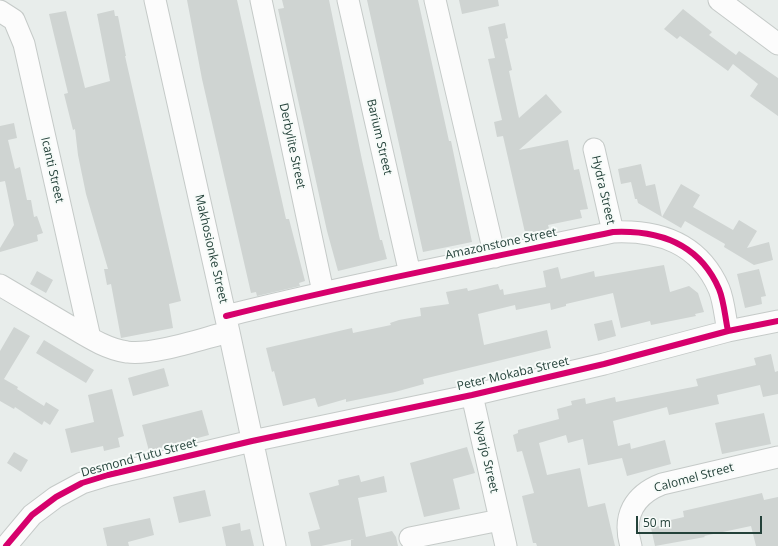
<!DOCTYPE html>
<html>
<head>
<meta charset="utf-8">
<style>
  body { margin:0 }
  #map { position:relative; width:778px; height:546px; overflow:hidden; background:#e8edeb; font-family:"Open Sans",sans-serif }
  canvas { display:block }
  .scale { position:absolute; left:636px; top:516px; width:126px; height:18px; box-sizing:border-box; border:2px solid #24423a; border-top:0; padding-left:5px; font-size:12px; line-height:14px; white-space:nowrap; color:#24423a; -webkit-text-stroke:3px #f7fbf9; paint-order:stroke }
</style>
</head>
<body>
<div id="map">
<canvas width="778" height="546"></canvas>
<div class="scale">50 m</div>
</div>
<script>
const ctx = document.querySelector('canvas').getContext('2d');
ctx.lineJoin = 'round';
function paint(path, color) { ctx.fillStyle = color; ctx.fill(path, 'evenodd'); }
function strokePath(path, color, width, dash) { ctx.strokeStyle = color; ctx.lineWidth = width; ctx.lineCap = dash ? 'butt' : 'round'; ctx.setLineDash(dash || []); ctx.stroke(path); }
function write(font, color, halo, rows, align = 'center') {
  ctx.font = font + ' "Open Sans",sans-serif'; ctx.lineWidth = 4; ctx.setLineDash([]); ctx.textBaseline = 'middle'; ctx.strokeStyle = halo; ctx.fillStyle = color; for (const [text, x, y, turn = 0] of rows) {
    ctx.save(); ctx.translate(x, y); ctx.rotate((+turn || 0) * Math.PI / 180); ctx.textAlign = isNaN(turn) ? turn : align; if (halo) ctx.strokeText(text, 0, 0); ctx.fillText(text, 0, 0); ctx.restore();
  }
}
const building = new Path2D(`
  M 187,0 L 237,0 L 286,219 L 289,219 L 305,281 L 299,283 L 300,286 L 257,296 L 256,292 L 251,293 L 202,79 Z
  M 282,0 L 329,0 L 362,160 L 380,240 L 382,240 L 387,259 L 338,271 L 327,231 L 278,9 L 284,8 Z
  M 367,0 L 418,0 L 449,141 L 451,141 L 472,242 L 423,252 Z
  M 459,0 L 498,0 L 499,6 L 462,14 Z
  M 683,9 L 712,32 L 709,35 L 736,55 L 739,51 L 778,78 L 778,116 L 750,96 L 758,84 L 733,64 L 728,71 L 680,36 L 677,39 L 664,29 Z
  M 114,10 L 115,16 L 118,16 L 126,56 L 125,56 L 181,301 L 169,304 L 173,328 L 121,338 L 111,284 L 107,285 L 104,269 L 108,269 L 86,194 L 78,155 L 75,129 L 73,130 L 64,94 L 68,93 L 49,14 L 66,11 L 85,88 L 110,81 L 97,14 Z
  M 505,23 L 508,38 L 505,39 L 512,70 L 509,71 L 519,118 L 546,94 L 562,112 L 519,150 L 568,140 L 574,170 L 579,169 L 588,209 L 580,210 L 582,218 L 548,225 L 550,232 L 526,237 L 503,136 L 497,137 L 494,122 L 502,120 L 488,59 L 495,58 L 488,27 Z
  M 14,123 L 17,138 L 8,140 L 15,169 L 20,167 L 27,200 L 31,200 L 34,217 L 37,216 L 43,233 L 37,235 L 38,241 L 0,252 L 0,248 L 14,225 L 5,181 L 0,182 L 0,126 Z
  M 641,164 L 646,186 L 655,184 L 662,217 L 681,184 L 700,195 L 693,207 L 733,230 L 739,220 L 757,231 L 747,248 L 769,242 L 773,260 L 754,265 L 724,247 L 725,244 L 685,221 L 681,228 L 638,203 L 637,199 L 635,199 L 631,182 L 621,184 L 618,169 Z
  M 664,265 L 670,292 L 689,286 L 698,293 L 704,312 L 695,314 L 696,316 L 651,325 L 650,321 L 621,328 L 613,293 L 566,304 L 566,306 L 551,310 L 550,303 L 516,310 L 515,305 L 478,314 L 484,345 L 547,330 L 551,348 L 423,379 L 424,384 L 395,392 L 346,402 L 346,399 L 318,407 L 315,398 L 283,406 L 274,371 L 272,372 L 266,348 L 352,328 L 353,333 L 391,325 L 390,323 L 399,320 L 421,316 L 420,308 L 449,304 L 446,292 L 467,288 L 468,291 L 498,284 L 500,290 L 503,289 L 504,295 L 546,287 L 543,271 L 558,267 L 561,279 L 594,271 L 595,277 Z
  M 759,269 L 766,296 L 761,297 L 762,304 L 745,308 L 737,274 Z
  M 37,271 L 53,280 L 46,293 L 30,284 Z
  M 612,320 L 616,336 L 598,341 L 594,324 Z
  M 14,327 L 30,336 L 4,379 L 18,387 L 17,389 L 44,406 L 46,402 L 59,410 L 50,425 L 44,421 L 42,425 L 15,407 L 14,409 L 0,401 L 0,351 Z
  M 44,340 L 94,370 L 86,383 L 36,353 Z
  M 771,354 L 775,372 L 778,371 L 778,394 L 763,397 L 760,385 L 717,395 L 719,404 L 669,415 L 667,407 L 613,421 L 618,446 L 630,443 L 631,449 L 665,440 L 671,464 L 627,476 L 622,458 L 588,465 L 583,439 L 568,443 L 566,435 L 539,443 L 547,475 L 580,468 L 588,507 L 605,503 L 615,546 L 537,546 L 536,543 L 533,543 L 522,496 L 534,493 L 522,451 L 517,452 L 513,435 L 518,433 L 518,430 L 559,419 L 557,409 L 572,405 L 571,401 L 585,398 L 586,404 L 615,397 L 616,402 L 698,386 L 696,379 L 756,365 L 754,358 Z
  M 164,368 L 169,386 L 133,396 L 128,378 Z
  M 112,389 L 124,436 L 118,438 L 120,447 L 104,451 L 103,446 L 71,453 L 65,429 L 94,422 L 88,395 Z
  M 202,410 L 209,435 L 149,451 L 142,425 Z
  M 764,413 L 771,444 L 722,454 L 715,423 Z
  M 467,447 L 475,473 L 453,479 L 460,509 L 424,517 L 410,463 Z
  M 14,452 L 28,460 L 21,472 L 7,463 Z
  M 359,475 L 361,482 L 384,476 L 387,492 L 358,498 L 366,537 L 392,531 L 396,537 L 398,546 L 351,546 L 351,540 L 354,539 L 321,546 L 311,546 L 308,532 L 320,529 L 309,493 L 339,485 L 338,480 Z
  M 205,490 L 211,516 L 179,523 L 173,497 Z
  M 762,493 L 764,500 L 778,497 L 778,546 L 756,546 L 751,526 L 704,536 L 705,537 L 655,546 L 651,528 L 663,525 L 662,522 L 684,517 L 683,511 Z
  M 150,518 L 154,535 L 128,542 L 129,546 L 107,546 L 103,528 Z
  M 240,523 L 241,531 L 250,529 L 254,546 L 226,546 L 222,527 Z`);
const minor = new Path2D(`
  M 155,0 L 229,332 L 275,546
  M 261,0 L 323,292
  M 348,0 L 410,274
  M 435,0 L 495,257
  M 719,0 L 778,44
  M 0,11 L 14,20 L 24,44 L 90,338
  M 594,149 L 613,232
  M 0,285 C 22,298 44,311 66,324 C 85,335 105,349 127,352 C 152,356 204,338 229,332
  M 226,316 C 354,284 484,259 613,232 C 659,230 699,243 719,289 C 724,301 725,317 728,331
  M 472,395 L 506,546
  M 410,538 L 500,520
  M 6,546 L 32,515 L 56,497 L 82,483 L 108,475 L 252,441 L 472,395 L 604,364 L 728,331 L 778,321
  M 631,546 C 622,516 634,495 662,484 L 778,457`);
const cycleway = new Path2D(`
  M 226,316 C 354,284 484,259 613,232 C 659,230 699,243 719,289 C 724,301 725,317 728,331
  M 6,546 L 32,515 L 56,497 L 82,483 L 108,475 L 252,441 L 472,395 L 604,364 L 728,331 L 778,321`);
const streetNames = [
  ["Barium Street",379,137,77],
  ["Derbylite Street",292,146,78],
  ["Icanti Street",52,170,77],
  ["Hydra Street",603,190,77],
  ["Amazonstone Street",501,244,-12],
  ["Makhosionke Street",211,249,77],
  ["Peter Mokaba Street",513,374,-13],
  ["Nyarjo Street",486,457,77],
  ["Desmond Tutu Street",139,458,-15],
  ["Calomel Street",694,478,-15]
];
paint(building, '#cfd4d2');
strokePath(minor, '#c5cac8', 23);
strokePath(minor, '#fcfcfc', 21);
strokePath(cycleway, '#d6006c', 6);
write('12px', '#24423a', '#f7fbf9', streetNames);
</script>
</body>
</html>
